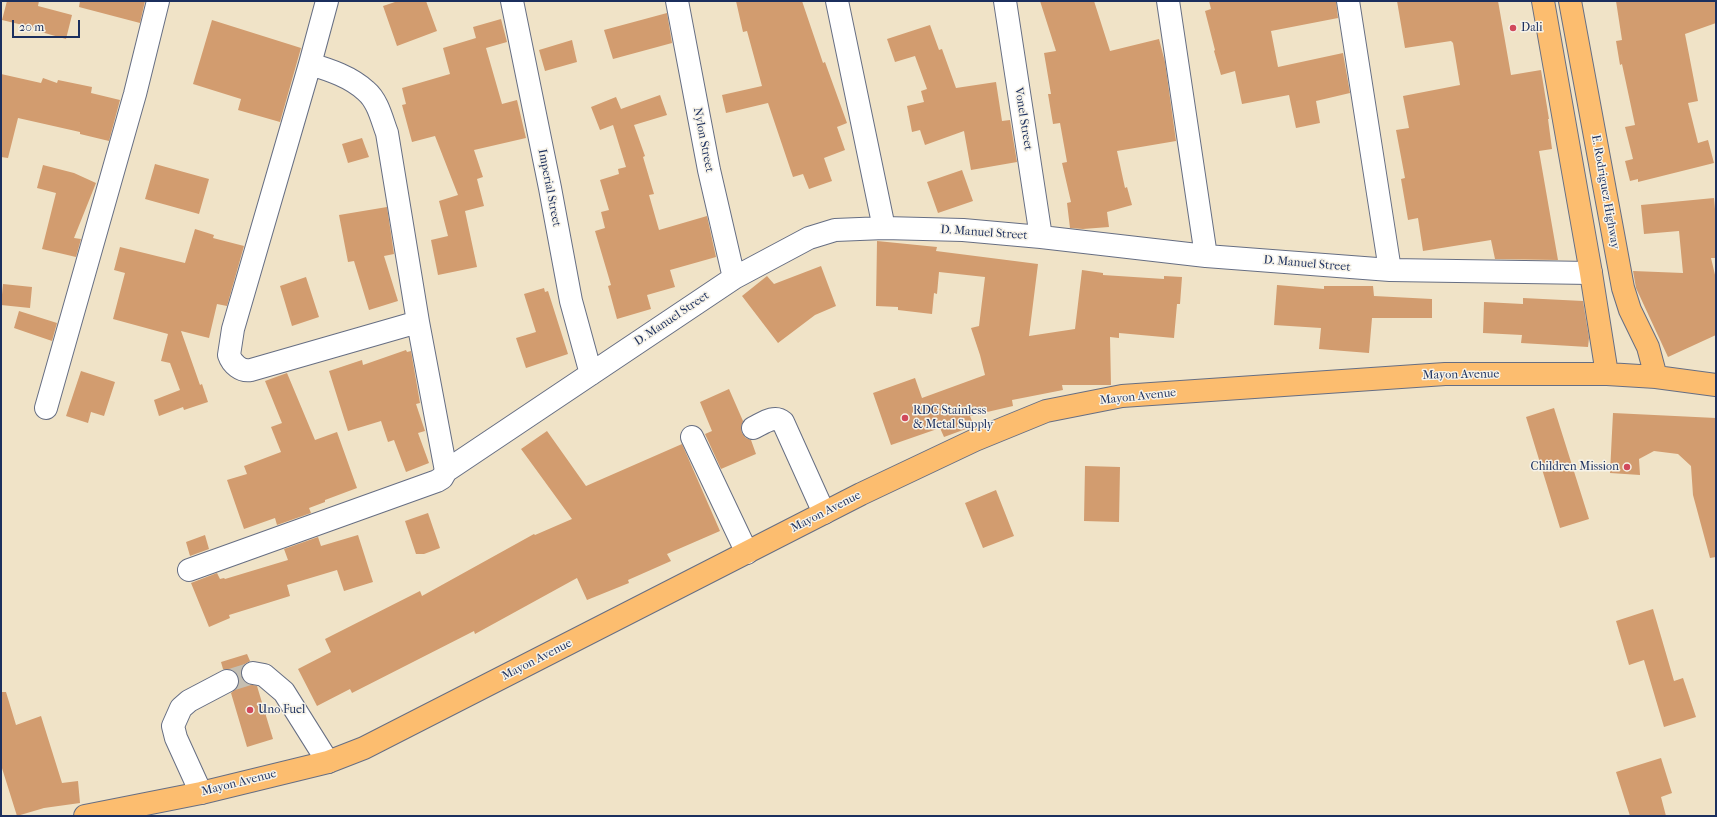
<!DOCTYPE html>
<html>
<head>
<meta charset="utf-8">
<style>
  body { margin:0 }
  #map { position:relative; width:1717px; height:817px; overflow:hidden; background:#f0e3c7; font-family:"IM FELL French Canon",serif }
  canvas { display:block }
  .frame { position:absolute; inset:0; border:2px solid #1b2f5e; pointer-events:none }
  .scale { position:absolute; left:12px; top:20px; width:68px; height:18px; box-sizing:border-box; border:2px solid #1b2f5e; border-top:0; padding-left:5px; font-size:12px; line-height:14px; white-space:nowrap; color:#1b2f5e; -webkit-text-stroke:3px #f7f3e8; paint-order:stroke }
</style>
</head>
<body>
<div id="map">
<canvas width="1717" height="817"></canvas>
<div class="frame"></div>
<div class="scale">20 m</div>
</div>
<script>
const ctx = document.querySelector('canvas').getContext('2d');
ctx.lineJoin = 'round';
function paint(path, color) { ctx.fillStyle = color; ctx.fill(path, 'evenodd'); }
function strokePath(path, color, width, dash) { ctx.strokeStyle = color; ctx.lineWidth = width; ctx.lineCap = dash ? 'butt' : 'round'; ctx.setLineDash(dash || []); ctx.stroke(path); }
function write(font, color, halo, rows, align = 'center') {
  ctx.font = font + ' "IM FELL French Canon",serif'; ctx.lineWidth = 3; ctx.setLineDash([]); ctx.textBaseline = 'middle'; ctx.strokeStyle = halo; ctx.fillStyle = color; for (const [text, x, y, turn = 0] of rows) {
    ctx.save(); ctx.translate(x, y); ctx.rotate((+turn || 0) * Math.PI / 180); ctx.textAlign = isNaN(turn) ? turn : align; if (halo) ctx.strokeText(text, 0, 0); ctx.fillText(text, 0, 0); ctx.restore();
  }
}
const building = new Path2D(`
  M 7,1 L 39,1 L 38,6 L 72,15 L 66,39 L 34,30 L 35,28 L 2,20 Z
  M 80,1 L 145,1 L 140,23 L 79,7 Z
  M 398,1 L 426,1 L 437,31 L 397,46 L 383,6 Z
  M 736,1 L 802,1 L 823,63 L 825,62 L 847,123 L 837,127 L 845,150 L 824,158 L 832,181 L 809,189 L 803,174 L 793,177 L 768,103 L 726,113 L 722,95 L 762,86 L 747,31 L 743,32 Z
  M 1040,1 L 1094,1 L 1110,51 L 1159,39 L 1165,62 L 1176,141 L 1117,151 L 1125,188 L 1127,187 L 1132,205 L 1107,212 L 1109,227 L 1083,229 L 1070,228 L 1067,203 L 1071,202 L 1062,163 L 1067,162 L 1060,123 L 1053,124 L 1048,94 L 1051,94 L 1044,53 L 1056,51 Z
  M 1209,1 L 1336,1 L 1338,18 L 1271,31 L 1278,67 L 1343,53 L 1350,93 L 1316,101 L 1320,123 L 1296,128 L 1289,95 L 1242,104 L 1235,71 L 1221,75 L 1214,51 L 1215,50 L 1205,11 L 1211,9 Z
  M 1397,1 L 1498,1 L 1511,75 L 1541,70 L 1549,119 L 1548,119 L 1552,149 L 1539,151 L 1558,260 L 1495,259 L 1491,240 L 1423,251 L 1418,218 L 1408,220 L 1401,179 L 1405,178 L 1396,130 L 1409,128 L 1403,96 L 1460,85 L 1453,43 L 1451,41 L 1405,48 Z
  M 1616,1 L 1716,1 L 1716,23 L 1685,34 L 1698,101 L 1688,103 L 1698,143 L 1708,140 L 1714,163 L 1638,182 L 1638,179 L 1630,181 L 1625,161 L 1633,159 L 1625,127 L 1635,125 L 1622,64 L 1620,65 L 1616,41 L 1622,40 Z
  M 667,13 L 672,43 L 613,59 L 604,30 Z
  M 501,19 L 507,42 L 486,48 L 502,104 L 517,100 L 526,138 L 474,150 L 483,177 L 477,179 L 484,206 L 465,211 L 477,267 L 438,275 L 431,240 L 448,236 L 439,201 L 458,195 L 435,136 L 412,142 L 402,105 L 406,104 L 402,88 L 450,74 L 443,48 L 476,38 L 473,27 Z
  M 212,20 L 301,48 L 280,122 L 238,110 L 241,99 L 193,84 Z
  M 930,25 L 939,50 L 942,49 L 956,88 L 996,82 L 1002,121 L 1010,120 L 1017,162 L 971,170 L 964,131 L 925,145 L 920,130 L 912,132 L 907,106 L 924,102 L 921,91 L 927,89 L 915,56 L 895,62 L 887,39 Z
  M 572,40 L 577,62 L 545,71 L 539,50 Z
  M 1,74 L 41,83 L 43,78 L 57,83 L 58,80 L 92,87 L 91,93 L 120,100 L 109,141 L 80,134 L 80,132 L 18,118 L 8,158 L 1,157 Z
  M 660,95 L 667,115 L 634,125 L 645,156 L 643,157 L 654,194 L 649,195 L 659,230 L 707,216 L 716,257 L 670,270 L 675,287 L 647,295 L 651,309 L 617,319 L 608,286 L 611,285 L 595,231 L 605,228 L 601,212 L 609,210 L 600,180 L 619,174 L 618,169 L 626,167 L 613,125 L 600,130 L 591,107 L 616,97 L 621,109 Z
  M 362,138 L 369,157 L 348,163 L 342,144 Z
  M 155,164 L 209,179 L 199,214 L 145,199 Z
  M 43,165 L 74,173 L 96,183 L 74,238 L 81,239 L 76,257 L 42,249 L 56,193 L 37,188 Z
  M 962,170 L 973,201 L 938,213 L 927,182 Z
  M 1714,198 L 1716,220 L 1716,258 L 1711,258 L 1716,279 L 1716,335 L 1668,357 L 1636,288 L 1633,271 L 1683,273 L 1679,231 L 1644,234 L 1641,205 Z
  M 387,207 L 394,254 L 384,256 L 398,301 L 369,310 L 354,261 L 348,262 L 339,215 Z
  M 195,229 L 214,235 L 213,238 L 244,246 L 227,306 L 217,304 L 209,338 L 181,331 L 200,385 L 202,384 L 208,402 L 184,410 L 183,407 L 159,416 L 154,400 L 180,390 L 170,363 L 161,361 L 168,334 L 113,319 L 125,273 L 114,270 L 120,247 L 185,263 Z
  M 877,241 L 937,247 L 936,251 L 1038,264 L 1029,336 L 1075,329 L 1082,270 L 1103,273 L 1103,275 L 1164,279 L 1164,276 L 1182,277 L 1180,304 L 1177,304 L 1174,338 L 1119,333 L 1119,338 L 1110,337 L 1111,385 L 1062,385 L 1063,390 L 1012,400 L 1013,406 L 970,416 L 974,426 L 944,437 L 940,428 L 891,445 L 873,393 L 915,378 L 922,398 L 985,375 L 980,355 L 971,328 L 979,326 L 985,277 L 939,272 L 937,294 L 934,293 L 932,314 L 898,310 L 898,307 L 876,306 Z
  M 821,266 L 836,306 L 815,315 L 778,343 L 742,296 L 767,276 L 774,284 Z
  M 306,277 L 319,317 L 292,326 L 280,286 Z
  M 3,284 L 32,287 L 30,308 L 1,305 Z
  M 1277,285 L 1324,289 L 1324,286 L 1373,286 L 1374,296 L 1432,299 L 1432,318 L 1372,318 L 1369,353 L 1319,349 L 1321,328 L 1274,325 Z
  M 544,288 L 545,292 L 548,291 L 568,354 L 526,368 L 516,338 L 536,332 L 524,294 Z
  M 1523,298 L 1583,301 L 1589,338 L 1588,347 L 1521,343 L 1522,335 L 1483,333 L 1484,302 L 1523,304 Z
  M 19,311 L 57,323 L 52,341 L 14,328 Z
  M 406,350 L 407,352 L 411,351 L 420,403 L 416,404 L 425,431 L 418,433 L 429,463 L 406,472 L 394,440 L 388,442 L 381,421 L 348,431 L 329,371 L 362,360 L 363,365 Z
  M 81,371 L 115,382 L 104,416 L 91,412 L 88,423 L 66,416 Z
  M 287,373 L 315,440 L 337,432 L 357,488 L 325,500 L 325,502 L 309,508 L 311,513 L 277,525 L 275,518 L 244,529 L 227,480 L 247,474 L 244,466 L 281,452 L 271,427 L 282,423 L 265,381 Z
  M 729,389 L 743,421 L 741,427 L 742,433 L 746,438 L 751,440 L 756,454 L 721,469 L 705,434 L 712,431 L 700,402 Z
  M 1554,408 L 1589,519 L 1560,528 L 1526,417 Z
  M 1613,413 L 1716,418 L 1716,557 L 1710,558 L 1693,495 L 1691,466 L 1678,454 L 1654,451 L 1639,459 L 1640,475 L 1610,473 Z
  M 547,431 L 586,486 L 682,444 L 720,531 L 667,554 L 671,561 L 628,580 L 629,583 L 587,600 L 577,578 L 475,634 L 474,631 L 352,693 L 350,689 L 317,706 L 298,669 L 331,652 L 325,639 L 420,591 L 422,596 L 534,534 L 535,535 L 572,519 L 521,449 Z
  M 1085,466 L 1120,467 L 1119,522 L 1084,521 Z
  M 996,490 L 1014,536 L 983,548 L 965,503 Z
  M 428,513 L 440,548 L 424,554 L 416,554 L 405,521 Z
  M 205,535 L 209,549 L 190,556 L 186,542 Z
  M 358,535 L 373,582 L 344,591 L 337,570 L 287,585 L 290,596 L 229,615 L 230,618 L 209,627 L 191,583 L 217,573 L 220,579 L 224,578 L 225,579 L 288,560 L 284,549 L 318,537 L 321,546 Z
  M 1653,609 L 1674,681 L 1683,678 L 1696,717 L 1664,727 L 1644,660 L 1629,665 L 1616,621 Z
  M 247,654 L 250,661 L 243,665 L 241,670 L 241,677 L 245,683 L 257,686 L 273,739 L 247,747 L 231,693 L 238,687 L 239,682 L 238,676 L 233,670 L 223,669 L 221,662 Z
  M 1,692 L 6,692 L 16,725 L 41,716 L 62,783 L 78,781 L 80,803 L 44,808 L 17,816 L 1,765 Z
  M 1661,758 L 1672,793 L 1661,797 L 1666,816 L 1630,816 L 1616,772 Z`);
const minorTunnel = new Path2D(`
  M 227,681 L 253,673`);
const minor = new Path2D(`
  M 327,1 L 310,64 L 233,329 L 229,355 C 232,364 241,372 251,370 L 418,322
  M 512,1 L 550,188 L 571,301 L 591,374
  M 677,1 L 709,170 L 734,278
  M 837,1 L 884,228
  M 1005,1 L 1041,237
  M 1168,1 L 1206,256
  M 1348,1 L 1390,270
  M 46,408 L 135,94 L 158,1
  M 753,428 C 762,424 774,414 783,422 L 824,513
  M 692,437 L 747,553
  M 446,471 L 734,278 L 809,238 L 835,230 L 884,228 L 963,230 L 1041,237 L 1206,256 L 1390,270 L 1591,273
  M 189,570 L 437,481 L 442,478 L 446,471 L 418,322 L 387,133 C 382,120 378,101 366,91 C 351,77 330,70 310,64
  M 253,673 L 264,675 L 284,692 L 328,762
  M 201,793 L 176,738 L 173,726 L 181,708 L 189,701 L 227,681`);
const major = new Path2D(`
  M 1543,1 L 1591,273 L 1607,374
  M 1570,1 L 1623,288 L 1630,310 L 1648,347 L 1656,377
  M 85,816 L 201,793 L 328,762 L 364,748 L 861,494 L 975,440 L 1046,411 L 1122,396 L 1445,374 L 1607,374 L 1656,377 L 1716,385`);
const markers = [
  [1513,28,4,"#d1495b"],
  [905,418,4,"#d1495b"],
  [1627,467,4,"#d1495b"],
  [250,710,4,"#d1495b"]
];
const poiNames = [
  ["Dali",1521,28],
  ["RDC Stainless",913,411],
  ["& Metal Supply",913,425],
  ["Children Mission",1619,467,"right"],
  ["Uno Fuel",258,710]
];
const streetNames = [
  ["Vonel Street",1023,119,81],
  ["Nylon Street",703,140,79],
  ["Imperial Street",549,188,79],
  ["E. Rodriguez Highway",1605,192,80],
  ["D. Manuel Street",984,233,4],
  ["D. Manuel Street",1307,264,5],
  ["D. Manuel Street",672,319,-34],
  ["Mayon Avenue",1461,375,-1],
  ["Mayon Avenue",1138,397,-6],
  ["Mayon Avenue",826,512,-27],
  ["Mayon Avenue",537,660,-27],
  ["Mayon Avenue",239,783,-14]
];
paint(building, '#d29c6f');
strokePath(minorTunnel, '#c5bfb2', 22, [22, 11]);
strokePath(minor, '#666e83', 24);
strokePath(major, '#666e83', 24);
strokePath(minor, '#fff', 22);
strokePath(major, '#fcbd6f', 22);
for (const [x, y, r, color] of markers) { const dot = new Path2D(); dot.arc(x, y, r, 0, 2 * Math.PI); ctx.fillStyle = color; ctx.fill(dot); strokePath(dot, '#f7f3e8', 1.5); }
write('12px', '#1b2f5e', '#f7f3e8', poiNames, 'left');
write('12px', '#1b2f5e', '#f7f3e8', streetNames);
</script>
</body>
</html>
